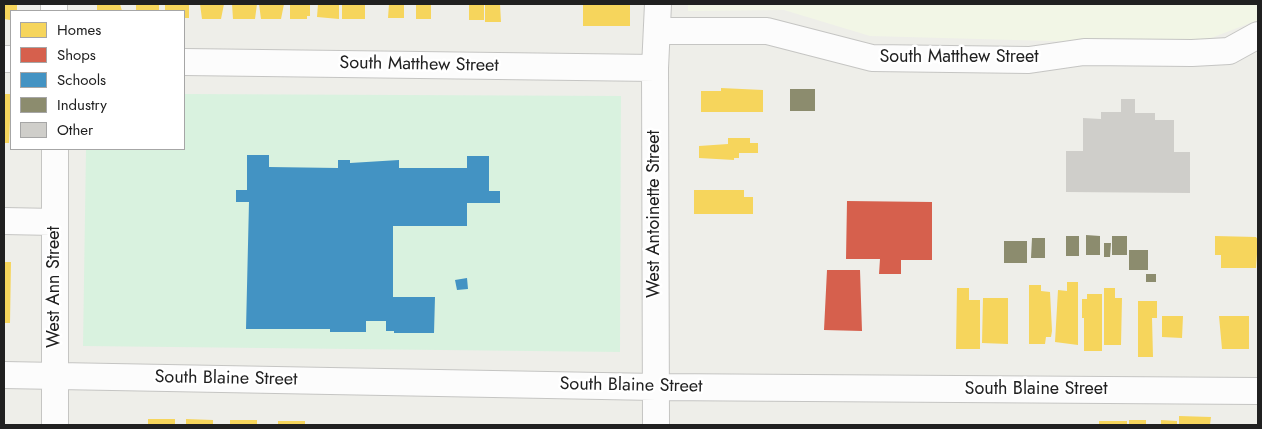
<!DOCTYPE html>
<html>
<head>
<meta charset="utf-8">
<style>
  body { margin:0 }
  #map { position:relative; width:1262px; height:429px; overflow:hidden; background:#eeeee9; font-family:Jost,sans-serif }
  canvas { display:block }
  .frame { position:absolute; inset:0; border:5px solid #202020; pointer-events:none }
  .legend { position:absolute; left:10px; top:10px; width:175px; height:140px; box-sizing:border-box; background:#fff; border:1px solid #a6a6a6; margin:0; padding:6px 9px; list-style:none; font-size:15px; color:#202020 }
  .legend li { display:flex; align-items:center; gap:10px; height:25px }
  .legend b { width:25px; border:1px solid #a6a6a6 }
</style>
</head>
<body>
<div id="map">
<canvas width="1262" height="429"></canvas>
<div class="frame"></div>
<ul class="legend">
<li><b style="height:14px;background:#f6d55c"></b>Homes</li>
<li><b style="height:14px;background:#d6604d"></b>Shops</li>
<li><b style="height:14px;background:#4393c3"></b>Schools</li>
<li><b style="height:14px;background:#8c8c6e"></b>Industry</li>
<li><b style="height:14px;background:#cfceca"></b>Other</li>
</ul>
</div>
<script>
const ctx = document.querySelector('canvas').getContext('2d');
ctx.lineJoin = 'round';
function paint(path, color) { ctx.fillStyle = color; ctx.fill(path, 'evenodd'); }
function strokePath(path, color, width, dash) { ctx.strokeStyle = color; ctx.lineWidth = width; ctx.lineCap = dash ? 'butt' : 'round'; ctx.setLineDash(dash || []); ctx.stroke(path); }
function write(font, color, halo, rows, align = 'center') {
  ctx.font = font + ' Jost,sans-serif'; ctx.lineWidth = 5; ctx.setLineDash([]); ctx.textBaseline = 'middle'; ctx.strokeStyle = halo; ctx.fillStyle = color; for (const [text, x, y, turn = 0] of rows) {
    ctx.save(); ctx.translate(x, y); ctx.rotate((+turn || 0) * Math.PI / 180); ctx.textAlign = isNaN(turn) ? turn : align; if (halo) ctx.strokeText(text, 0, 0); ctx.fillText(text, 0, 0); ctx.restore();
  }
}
const education = new Path2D(`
  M 688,4 L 1258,4 L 1258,20 L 1193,45 L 870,36 L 784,10 L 688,11 Z`);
const park = new Path2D(`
  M 184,94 L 621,96 L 620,352 L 83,346 L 86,149 L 184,149 Z`);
const homes = new Path2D(`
  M 4,4 L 17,4 L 17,11 L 11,11 L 10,20 L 4,19 Z
  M 97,4 L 120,4 L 122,11 L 97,11 Z
  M 136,4 L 159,4 L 159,11 L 136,11 Z
  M 165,4 L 189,4 L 189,18 L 184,18 L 184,11 L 165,11 Z
  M 200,4 L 224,4 L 221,19 L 202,19 Z
  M 232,4 L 257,4 L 255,19 L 233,19 Z
  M 259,4 L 284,4 L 281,19 L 261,19 Z
  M 290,4 L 310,4 L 310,16 L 307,16 L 307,19 L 290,19 Z
  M 318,4 L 339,4 L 339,19 L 317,17 Z
  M 342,4 L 365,4 L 365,19 L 342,19 Z
  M 389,4 L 404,4 L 404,18 L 388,18 Z
  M 416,4 L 431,4 L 431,19 L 416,19 Z
  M 469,4 L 484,4 L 484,20 L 469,20 Z
  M 485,4 L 500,4 L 501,22 L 485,22 Z
  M 583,4 L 630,4 L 630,26 L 583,26 Z
  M 721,88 L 763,90 L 763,112 L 701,112 L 701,91 L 721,91 Z
  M 4,94 L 11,94 L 9,143 L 4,143 Z
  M 728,138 L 750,138 L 750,143 L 758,143 L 758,153 L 739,153 L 739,158 L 734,158 L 734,160 L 699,158 L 699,146 L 728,144 Z
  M 694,190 L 744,190 L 744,197 L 753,197 L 753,214 L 694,214 Z
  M 1215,236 L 1256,237 L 1258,240 L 1256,268 L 1221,268 L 1221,255 L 1215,255 Z
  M 4,262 L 11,262 L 10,323 L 4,323 Z
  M 1067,282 L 1078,282 L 1078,345 L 1055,342 L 1058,290 L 1067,291 Z
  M 1029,285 L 1041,285 L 1041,291 L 1050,292 L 1052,331 L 1051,337 L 1046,337 L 1045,344 L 1029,344 Z
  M 957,288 L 969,288 L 969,300 L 980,300 L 980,349 L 956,349 Z
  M 1104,288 L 1115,288 L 1115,298 L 1122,298 L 1121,345 L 1104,345 Z
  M 1087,294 L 1102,294 L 1102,351 L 1084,351 L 1084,318 L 1082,318 L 1082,299 L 1087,299 Z
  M 983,298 L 1008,298 L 1008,344 L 982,343 Z
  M 1138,301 L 1157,301 L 1157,318 L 1152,318 L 1153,357 L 1138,357 Z
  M 1162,316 L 1183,316 L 1182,338 L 1162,337 Z
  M 1219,316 L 1249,316 L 1249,349 L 1222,349 Z
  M 1179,416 L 1211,417 L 1210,425 L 1179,425 Z
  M 148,419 L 175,419 L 175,425 L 148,425 Z
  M 186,419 L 213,420 L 213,425 L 186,425 Z
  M 230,420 L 257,420 L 257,425 L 230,425 Z
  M 1129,420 L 1146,420 L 1146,425 L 1129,425 Z
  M 1161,420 L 1177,421 L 1177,425 L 1161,425 Z
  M 278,421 L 305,421 L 305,425 L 278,425 Z
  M 1099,421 L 1127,421 L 1127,425 L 1099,425 Z`);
const shops = new Path2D(`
  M 847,201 L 932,202 L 932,260 L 901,260 L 901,274 L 879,274 L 880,259 L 846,259 Z
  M 827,270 L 860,270 L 862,331 L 824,330 Z`);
const schools = new Path2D(`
  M 247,155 L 269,155 L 269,167 L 338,168 L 338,160 L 350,160 L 350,163 L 399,160 L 399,168 L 467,168 L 467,156 L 489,156 L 489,191 L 500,191 L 500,203 L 467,203 L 467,226 L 393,226 L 393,297 L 435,297 L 434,333 L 394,333 L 394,331 L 386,331 L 386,321 L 366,321 L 366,332 L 330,332 L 330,329 L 246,329 L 249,202 L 236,202 L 236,190 L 247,190 Z
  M 467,278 L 468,289 L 457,290 L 455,280 Z`);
const industry = new Path2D(`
  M 790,89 L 815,89 L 815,111 L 790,111 Z
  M 1086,235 L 1100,236 L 1100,255 L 1086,255 Z
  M 1066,236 L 1079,236 L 1079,256 L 1066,256 Z
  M 1112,236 L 1127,236 L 1127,255 L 1112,255 Z
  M 1032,238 L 1045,238 L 1045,258 L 1031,258 Z
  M 1004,241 L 1027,241 L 1027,263 L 1004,263 Z
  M 1104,243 L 1111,243 L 1110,257 L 1104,257 Z
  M 1129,250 L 1148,250 L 1148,270 L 1129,270 Z
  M 1146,274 L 1156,274 L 1156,282 L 1146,282 Z`);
const building = new Path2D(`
  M 1121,99 L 1135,99 L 1135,113 L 1155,113 L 1155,120 L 1174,120 L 1174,152 L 1190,152 L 1190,193 L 1066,192 L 1066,151 L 1083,151 L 1083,118 L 1101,119 L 1101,112 L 1121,112 Z`);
const minor = new Path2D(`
  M 54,4 L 54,11
  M 658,31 L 767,31 L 872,58 L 1029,60 L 1084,52 L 1192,53 L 1229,51 L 1258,35
  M 4,59 L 11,59
  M 184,62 L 655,68
  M 4,221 L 55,222
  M 4,375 L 656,387 L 1258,391
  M 55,425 L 55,149
  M 656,425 L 655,68 L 658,4`);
const streetNames = [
  ["South Matthew Street",959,58],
  ["South Matthew Street",419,65,1],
  ["West Antoinette Street",655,214,-90],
  ["West Ann Street",55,287,-90],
  ["South Blaine Street",226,379,1],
  ["South Blaine Street",631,386,1],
  ["South Blaine Street",1036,390]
];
paint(education, '#f2f6e6');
paint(park, '#d9f2df');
paint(homes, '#f6d55c');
paint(shops, '#d6604d');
paint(schools, '#4393c3');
paint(industry, '#8c8c6e');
paint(building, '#cfceca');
strokePath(minor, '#c5c5c3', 28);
strokePath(minor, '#fcfcfc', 26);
write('18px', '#202020', '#fff', streetNames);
</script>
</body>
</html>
